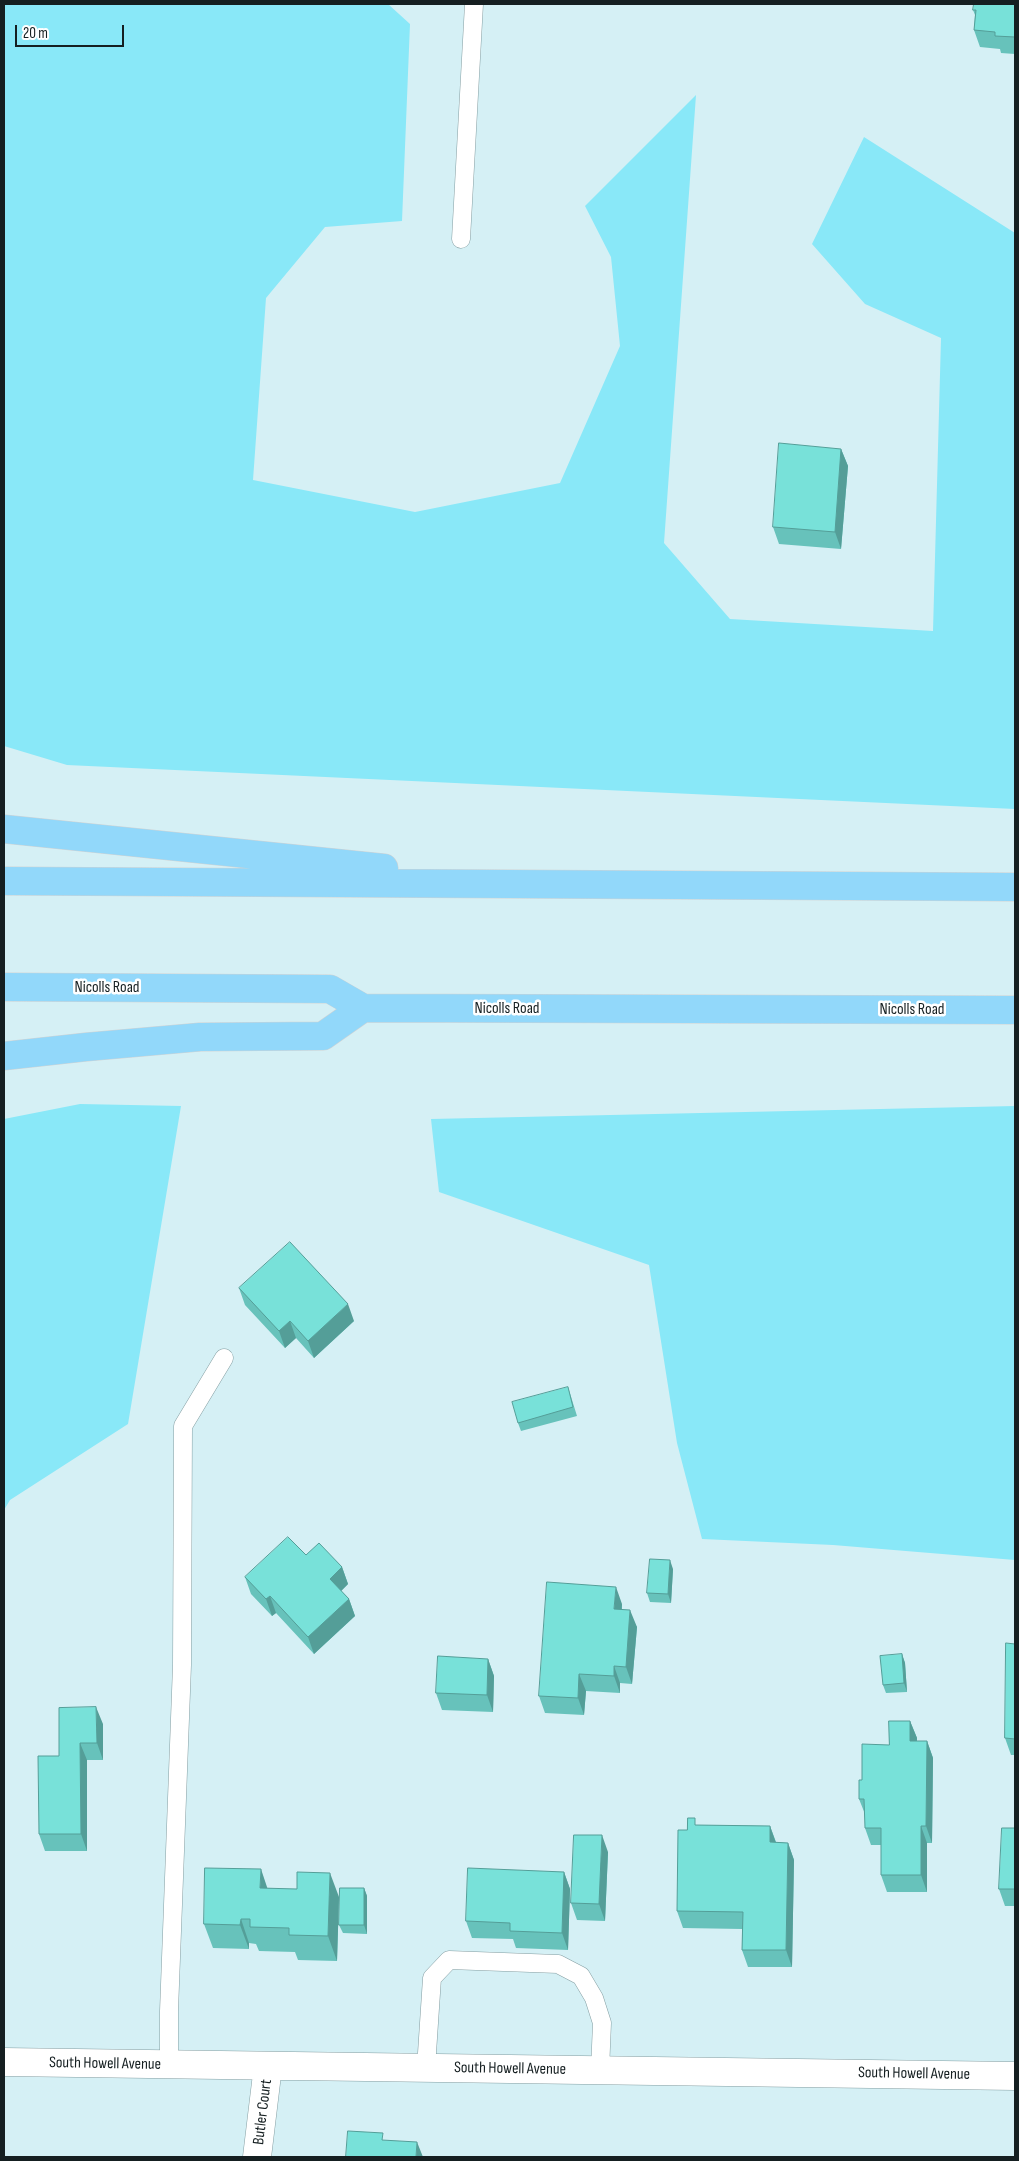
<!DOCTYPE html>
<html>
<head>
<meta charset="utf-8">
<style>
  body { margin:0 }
  #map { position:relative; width:1019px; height:2161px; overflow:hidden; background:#d5f0f5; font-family:"Sofia Sans Condensed",sans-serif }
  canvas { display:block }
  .frame { position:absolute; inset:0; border:5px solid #151f21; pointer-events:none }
  .scale { position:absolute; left:15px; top:25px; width:109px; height:22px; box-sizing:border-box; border:2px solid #151f21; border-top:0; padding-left:6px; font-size:15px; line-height:18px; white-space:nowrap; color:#151f21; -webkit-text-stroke:4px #fff; paint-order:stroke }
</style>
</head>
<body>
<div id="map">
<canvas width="1019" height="2161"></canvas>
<div class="frame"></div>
<div class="scale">20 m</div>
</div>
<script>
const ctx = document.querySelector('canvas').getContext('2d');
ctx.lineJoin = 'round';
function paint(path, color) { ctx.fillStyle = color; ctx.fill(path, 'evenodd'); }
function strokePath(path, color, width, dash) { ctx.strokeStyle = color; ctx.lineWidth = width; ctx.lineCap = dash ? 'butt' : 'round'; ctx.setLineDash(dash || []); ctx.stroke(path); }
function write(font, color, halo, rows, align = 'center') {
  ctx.font = font + ' "Sofia Sans Condensed",sans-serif'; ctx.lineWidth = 5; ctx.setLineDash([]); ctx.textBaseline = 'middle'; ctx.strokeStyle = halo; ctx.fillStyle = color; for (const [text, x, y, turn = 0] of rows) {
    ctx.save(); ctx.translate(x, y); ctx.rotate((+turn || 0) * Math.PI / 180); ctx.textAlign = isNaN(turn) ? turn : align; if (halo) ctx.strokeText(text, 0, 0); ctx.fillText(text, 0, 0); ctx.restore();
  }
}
const green = new Path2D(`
  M 4,4 L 388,4 L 410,24 L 402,221 L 325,227 L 266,298 L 253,480 L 415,512 L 560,483 L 620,346 L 611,257 L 585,206 L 696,95 L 664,543 L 730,619 L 933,631 L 941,338 L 865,304 L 812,244 L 864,137 L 1015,233 L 1015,809 L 67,765 L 4,746 Z
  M 80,1104 L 181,1106 L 128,1424 L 10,1500 L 4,1510 L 4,1119 Z
  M 1015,1106 L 1015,1560 L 833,1545 L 702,1539 L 677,1443 L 649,1265 L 439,1192 L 431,1119 Z`);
const service = new Path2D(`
  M 461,239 L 474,4
  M 169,2065 L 169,2011 L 182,1665 L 183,1426 L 224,1358
  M 426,2068 L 432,1978 L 449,1960 L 558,1964 L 581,1976 L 594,1998 L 602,2023 L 600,2070`);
const minor = new Path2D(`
  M 4,2062 L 1015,2076
  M 257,2157 L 268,2066`);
const trunk = new Path2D(`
  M 4,829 L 384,868
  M 4,881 L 1015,887
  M 4,987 L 330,989 L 363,1008 L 1015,1010
  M 4,1056 L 86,1047 L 200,1037 L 323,1036 L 363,1008`);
const wall = new Path2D(`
  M 1015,4 L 1015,54 L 1001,53 L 1000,49 L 980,47 L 974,30 L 975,15 L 973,10 Z
  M 841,449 L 848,466 L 841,549 L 779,544 L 773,527 Z
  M 239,1288 L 354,1321 L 314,1358 L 296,1338 L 285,1348 L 245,1305 Z
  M 568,1387 L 577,1416 L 521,1431 L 518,1423 Z
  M 306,1555 L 342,1567 L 348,1584 L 341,1591 L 349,1599 L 355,1616 L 314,1654 L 276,1613 L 272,1616 L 251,1594 L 245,1577 Z
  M 673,1569 L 671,1603 L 650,1602 L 647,1593 Z
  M 622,1604 L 622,1610 L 637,1627 L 632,1684 L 620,1683 L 620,1693 L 586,1691 L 584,1715 L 545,1713 L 539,1696 Z
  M 1015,1644 L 1015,1755 L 1011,1755 L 1005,1738 Z
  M 902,1654 L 905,1663 L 907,1692 L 886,1693 L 883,1685 Z
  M 488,1659 L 494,1676 L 493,1712 L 442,1710 L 436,1693 Z
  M 910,1721 L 917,1738 L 917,1741 L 927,1741 L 933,1758 L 932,1843 L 927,1843 L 927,1892 L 887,1892 L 881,1875 L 881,1845 L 871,1845 L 865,1828 L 865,1814 L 859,1799 L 862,1780 L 889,1745 Z
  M 103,1724 L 103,1760 L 87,1760 L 87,1851 L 45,1851 L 39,1834 L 59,1756 Z
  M 697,1825 L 770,1826 L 776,1842 L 788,1843 L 794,1860 L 792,1967 L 748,1967 L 742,1950 L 742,1929 L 683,1928 L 677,1911 L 687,1830 Z
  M 1015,1828 L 1015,1906 L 1005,1906 L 999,1889 Z
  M 608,1852 L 605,1921 L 577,1920 L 571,1903 Z
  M 564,1872 L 570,1889 L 568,1950 L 516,1948 L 513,1939 L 472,1938 L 466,1921 Z
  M 268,1888 L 339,1897 L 337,1961 L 298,1960 L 295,1952 L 259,1951 L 256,1944 L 249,1943 L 249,1949 L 213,1948 L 204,1924 Z
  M 364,1888 L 367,1896 L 367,1934 L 343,1933 L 339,1925 Z`);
const shadedWall = new Path2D(`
  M 841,449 L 848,466 L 841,549 L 835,532 Z
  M 348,1304 L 354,1321 L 314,1358 L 308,1341 Z
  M 290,1321 L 296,1338 L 285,1348 L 279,1331 Z
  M 670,1560 L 673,1569 L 671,1603 L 668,1594 Z
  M 342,1567 L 348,1584 L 336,1596 L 330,1579 Z
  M 616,1587 L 622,1604 L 620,1626 L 614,1609 Z
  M 270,1596 L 276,1613 L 272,1616 L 266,1599 Z
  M 349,1599 L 355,1616 L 314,1654 L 308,1637 Z
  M 630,1610 L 637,1627 L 632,1684 L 626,1667 Z
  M 902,1654 L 905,1663 L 907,1692 L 904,1683 Z
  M 488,1659 L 494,1676 L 493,1712 L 487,1695 Z
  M 614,1666 L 620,1683 L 620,1693 L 614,1676 Z
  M 579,1674 L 586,1691 L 584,1715 L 578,1698 Z
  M 96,1707 L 103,1724 L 103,1760 L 97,1743 Z
  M 910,1721 L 917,1738 L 916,1758 L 910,1741 Z
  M 927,1741 L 933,1758 L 932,1843 L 926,1826 Z
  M 80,1743 L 87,1760 L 87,1851 L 81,1834 Z
  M 770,1826 L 776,1843 L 770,1842 Z
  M 921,1826 L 927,1843 L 927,1892 L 921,1875 Z
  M 602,1835 L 608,1852 L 605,1921 L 599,1904 Z
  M 788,1843 L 794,1860 L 792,1967 L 786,1950 Z
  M 261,1869 L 269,1893 L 260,1888 Z
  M 564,1872 L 570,1889 L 568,1950 L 562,1933 Z
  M 330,1873 L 339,1897 L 337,1961 L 328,1936 Z
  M 364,1888 L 367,1896 L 367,1934 L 364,1925 Z
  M 241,1919 L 249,1943 L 249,1949 L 240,1925 Z
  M 417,2142 L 423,2157 L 416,2157 Z`);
const building = new Path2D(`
  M 974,4 L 1015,4 L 1015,37 L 995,36 L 995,32 L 974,30 L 976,10 L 973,10 Z
  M 779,443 L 841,449 L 835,532 L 773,527 Z
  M 290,1242 L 348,1304 L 308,1341 L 290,1321 L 279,1331 L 239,1288 Z
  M 568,1387 L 573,1407 L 518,1423 L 512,1402 Z
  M 288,1537 L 306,1555 L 319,1543 L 342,1567 L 330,1579 L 349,1599 L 308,1637 L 270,1596 L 266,1599 L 245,1577 Z
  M 650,1559 L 670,1560 L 668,1594 L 647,1593 Z
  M 547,1582 L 616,1587 L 614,1609 L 630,1610 L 626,1667 L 614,1666 L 614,1676 L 579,1674 L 578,1698 L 539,1696 Z
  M 1006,1643 L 1015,1644 L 1015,1739 L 1005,1738 Z
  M 902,1654 L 904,1683 L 883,1685 L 880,1656 Z
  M 438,1656 L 488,1659 L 487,1695 L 436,1693 Z
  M 96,1707 L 97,1743 L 80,1743 L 81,1834 L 39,1834 L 38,1756 L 59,1756 L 59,1708 Z
  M 889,1721 L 910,1721 L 910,1741 L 927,1741 L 926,1826 L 921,1826 L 921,1875 L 881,1875 L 881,1828 L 865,1828 L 864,1799 L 859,1799 L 859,1780 L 862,1780 L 862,1744 L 889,1745 Z
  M 688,1818 L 695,1818 L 695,1825 L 770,1826 L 770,1842 L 788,1843 L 786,1950 L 742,1950 L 743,1912 L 677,1911 L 678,1830 L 687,1830 Z
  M 1002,1828 L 1015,1828 L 1015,1889 L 999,1889 Z
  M 574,1835 L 602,1835 L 599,1904 L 571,1903 Z
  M 205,1868 L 261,1869 L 260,1888 L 297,1889 L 297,1872 L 330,1873 L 328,1936 L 289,1935 L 289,1928 L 250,1927 L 250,1919 L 241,1919 L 240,1925 L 204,1924 Z
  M 468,1868 L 564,1872 L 562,1933 L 510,1931 L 510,1923 L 466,1921 Z
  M 340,1888 L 364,1888 L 364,1925 L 339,1925 Z
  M 348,2131 L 383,2133 L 382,2140 L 417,2142 L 416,2157 L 346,2157 Z`);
const streetNames = [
  ["Nicolls Road",107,988],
  ["Nicolls Road",507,1009],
  ["Nicolls Road",912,1010],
  ["South Howell Avenue",105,2064,1],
  ["South Howell Avenue",510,2069,1],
  ["South Howell Avenue",914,2074,1],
  ["Butler Court",263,2112,-83]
];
paint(green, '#89e8f8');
strokePath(service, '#849ea2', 19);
strokePath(minor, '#849ea2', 29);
strokePath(trunk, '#d0d2d3', 29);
strokePath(service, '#fff', 18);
strokePath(minor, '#fff', 28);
strokePath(trunk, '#92d8fa', 28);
paint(wall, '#67c2bb');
paint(shadedWall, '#549e98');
paint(building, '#78e1d9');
strokePath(building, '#549e98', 1);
write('16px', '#151f21', '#fff', streetNames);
</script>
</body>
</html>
